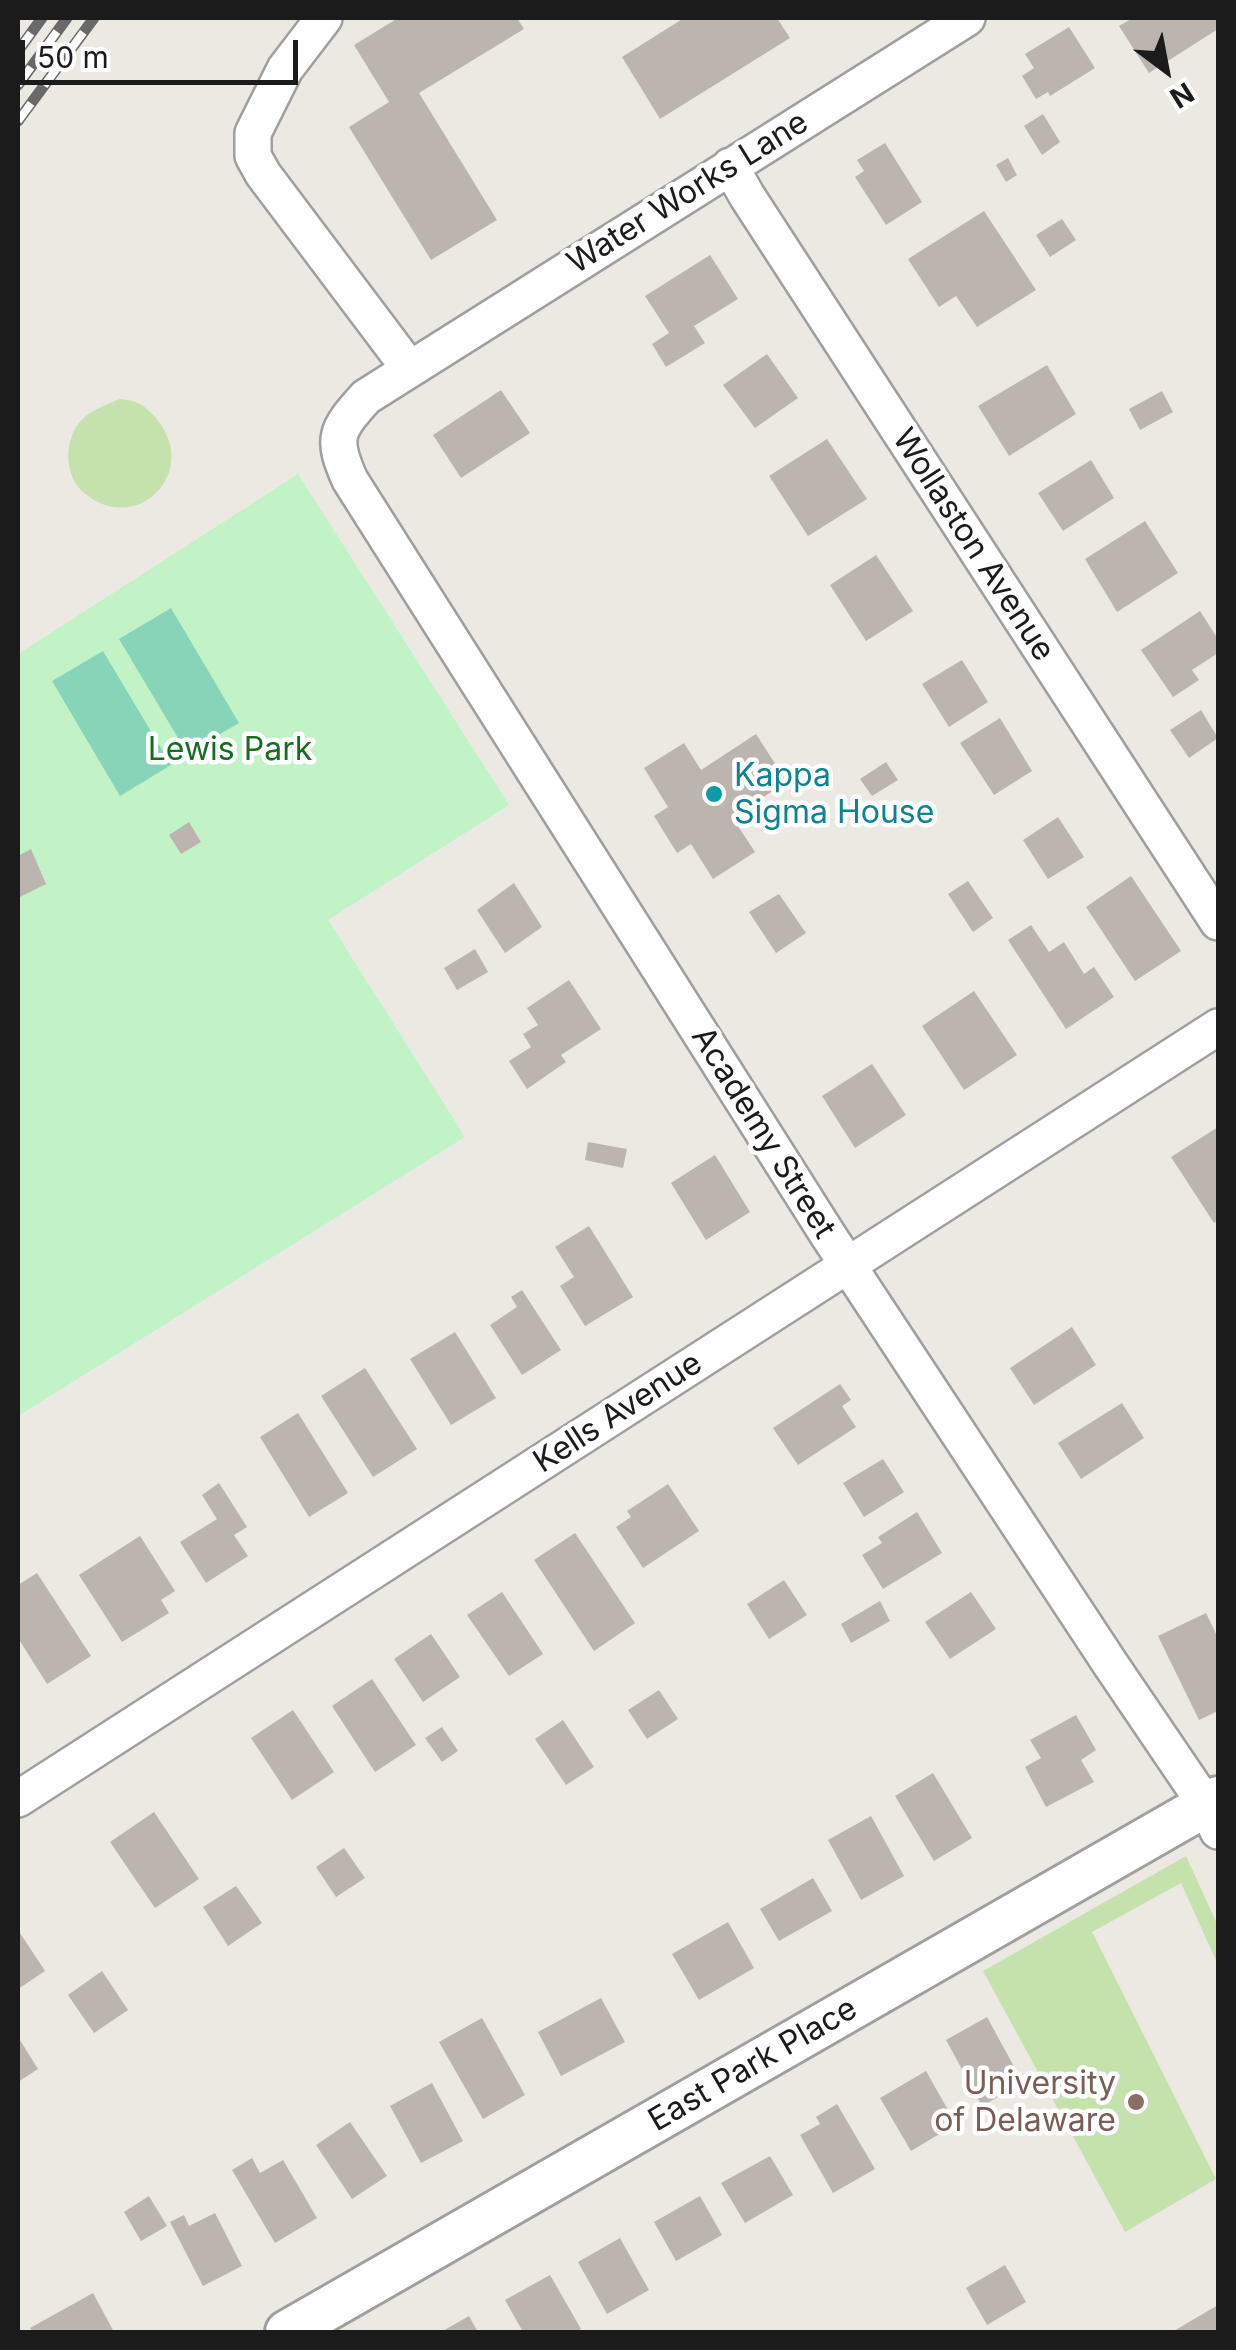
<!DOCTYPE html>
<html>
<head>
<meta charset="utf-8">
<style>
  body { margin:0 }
  #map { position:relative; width:1236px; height:2350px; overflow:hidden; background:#ece9e2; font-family:Inter,sans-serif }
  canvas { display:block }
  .frame { position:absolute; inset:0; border:20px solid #1b1b1b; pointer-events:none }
  .north { position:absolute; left:1116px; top:20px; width:100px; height:100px; -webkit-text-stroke:8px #fff; paint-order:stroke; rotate:148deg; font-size:28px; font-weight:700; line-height:40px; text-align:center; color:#1b1b1b }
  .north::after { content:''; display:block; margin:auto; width:35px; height:45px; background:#1b1b1b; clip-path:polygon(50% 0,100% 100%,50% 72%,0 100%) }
  .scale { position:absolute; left:20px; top:40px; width:278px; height:45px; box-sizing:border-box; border:5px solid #1b1b1b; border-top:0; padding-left:12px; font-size:30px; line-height:35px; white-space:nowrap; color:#1b1b1b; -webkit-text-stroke:8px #fff; paint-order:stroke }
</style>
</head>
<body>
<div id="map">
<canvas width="1236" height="2350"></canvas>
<div class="frame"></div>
<div class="north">N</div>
<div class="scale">50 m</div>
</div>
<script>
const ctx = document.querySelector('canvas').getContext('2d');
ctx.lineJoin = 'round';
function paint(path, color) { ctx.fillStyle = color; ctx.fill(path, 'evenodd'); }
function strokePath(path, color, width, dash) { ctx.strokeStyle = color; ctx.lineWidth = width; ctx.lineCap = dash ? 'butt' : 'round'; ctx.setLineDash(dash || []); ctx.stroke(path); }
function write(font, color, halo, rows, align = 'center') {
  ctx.font = font + ' Inter,sans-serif'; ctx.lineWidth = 9; ctx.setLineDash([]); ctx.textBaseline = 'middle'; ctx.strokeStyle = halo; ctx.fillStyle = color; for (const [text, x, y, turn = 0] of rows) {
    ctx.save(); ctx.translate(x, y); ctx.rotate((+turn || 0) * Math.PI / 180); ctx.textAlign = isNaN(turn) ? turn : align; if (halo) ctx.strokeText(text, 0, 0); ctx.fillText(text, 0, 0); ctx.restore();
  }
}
const grass = new Path2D(`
  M 120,399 C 135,400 143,404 153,415 C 205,470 136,539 83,492 C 62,473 64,433 86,416 C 96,408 108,404 120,399 Z
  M 1186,1856 L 1218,1926 L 1218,1965 L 1181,1883 L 1092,1932 L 1216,2179 L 1125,2232 L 983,1971 Z`);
const park = new Path2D(`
  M 298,474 L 509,805 L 328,920 L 465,1137 L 18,1416 L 18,654 Z`);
const pitch = new Path2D(`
  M 171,608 L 239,723 L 187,753 L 119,639 Z
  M 103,651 L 171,765 L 120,796 L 52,681 Z`);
const building = new Path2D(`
  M 398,18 L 517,18 L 524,29 L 419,93 L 497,220 L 431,260 L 349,127 L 389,102 L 354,45 Z
  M 684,18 L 777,18 L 790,38 L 660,119 L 622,57 Z
  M 1133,18 L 1218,18 L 1218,29 L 1149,73 L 1119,26 Z
  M 1069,27 L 1095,68 L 1050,96 L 1048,92 L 1036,99 L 1022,76 L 1034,68 L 1025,54 Z
  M 1043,114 L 1060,142 L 1042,155 L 1024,126 Z
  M 885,143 L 922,202 L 886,225 L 855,177 L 864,171 L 857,160 Z
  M 1008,158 L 1017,175 L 1006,182 L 996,165 Z
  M 984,211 L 1036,290 L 977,327 L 956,296 L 939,307 L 908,259 Z
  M 1062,219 L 1076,240 L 1050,257 L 1036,235 Z
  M 710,255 L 738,299 L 694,326 L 705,343 L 666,367 L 652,344 L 669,333 L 645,296 Z
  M 767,354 L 798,398 L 755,428 L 723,385 Z
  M 1047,365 L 1076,414 L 1009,456 L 978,406 Z
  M 501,390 L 530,433 L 461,478 L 433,435 Z
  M 1162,391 L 1173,412 L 1140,430 L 1129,409 Z
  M 827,439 L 867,499 L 808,536 L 769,476 Z
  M 1091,460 L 1114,498 L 1063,531 L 1038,493 Z
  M 1145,521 L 1178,573 L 1117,612 L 1085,559 Z
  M 876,555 L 913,611 L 866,641 L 830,585 Z
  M 1200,611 L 1218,639 L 1218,653 L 1192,670 L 1199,680 L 1173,697 L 1141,650 Z
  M 962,660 L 988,702 L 949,727 L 922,684 Z
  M 1201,710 L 1218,738 L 1189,758 L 1170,730 Z
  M 1000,718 L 1032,771 L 994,795 L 960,743 Z
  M 756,734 L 787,782 L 732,817 L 755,852 L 713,879 L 691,844 L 677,853 L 654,816 L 668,807 L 644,768 L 684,743 L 701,770 Z
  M 886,762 L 898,780 L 872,796 L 860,779 Z
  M 1058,817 L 1084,857 L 1048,879 L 1023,840 Z
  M 189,822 L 201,842 L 181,854 L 169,835 Z
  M 31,849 L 46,884 L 18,898 L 18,856 Z
  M 1131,876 L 1181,951 L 1135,981 L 1086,907 Z
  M 968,881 L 993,918 L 973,932 L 948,894 Z
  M 514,883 L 542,927 L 505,953 L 477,910 Z
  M 779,894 L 806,933 L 776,953 L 749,912 Z
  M 1031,925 L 1049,952 L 1064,942 L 1084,974 L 1094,967 L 1114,997 L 1066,1029 L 1008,940 Z
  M 475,949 L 488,972 L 457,990 L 444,968 Z
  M 569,980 L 601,1029 L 561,1055 L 566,1062 L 527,1089 L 509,1061 L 531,1047 L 523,1034 L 538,1025 L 527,1008 Z
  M 974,991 L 1017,1055 L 964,1090 L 922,1026 Z
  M 872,1064 L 906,1115 L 855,1148 L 822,1096 Z
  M 1218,1127 L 1218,1220 L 1214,1223 L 1171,1157 Z
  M 588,1142 L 627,1149 L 623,1168 L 585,1160 Z
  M 715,1155 L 750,1212 L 706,1240 L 671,1183 Z
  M 589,1226 L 633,1297 L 585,1326 L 560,1286 L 574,1277 L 555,1247 Z
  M 522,1290 L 561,1350 L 522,1375 L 490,1325 L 517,1307 L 511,1297 Z
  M 1072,1327 L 1096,1365 L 1034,1405 L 1010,1368 Z
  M 455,1332 L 496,1398 L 451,1425 L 410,1359 Z
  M 365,1368 L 417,1449 L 373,1477 L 321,1396 Z
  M 840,1384 L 851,1400 L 842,1406 L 856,1427 L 798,1465 L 773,1428 Z
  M 1122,1403 L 1144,1438 L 1081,1479 L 1058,1443 Z
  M 298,1413 L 348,1493 L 309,1517 L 260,1437 Z
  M 883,1459 L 904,1492 L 864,1517 L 843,1483 Z
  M 219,1483 L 247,1527 L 234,1535 L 248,1556 L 206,1583 L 180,1542 L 217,1519 L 202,1495 Z
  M 668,1484 L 699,1531 L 643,1568 L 616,1527 L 631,1517 L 627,1511 Z
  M 917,1512 L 942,1553 L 883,1589 L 862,1555 L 882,1543 L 878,1537 Z
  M 575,1533 L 635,1623 L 594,1651 L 534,1560 Z
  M 140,1536 L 175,1591 L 161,1600 L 169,1613 L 122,1642 L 79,1575 Z
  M 37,1573 L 91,1656 L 47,1684 L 18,1638 L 18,1585 Z
  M 784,1580 L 807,1615 L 769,1639 L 747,1604 Z
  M 502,1592 L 543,1654 L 509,1676 L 467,1615 Z
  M 971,1592 L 996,1629 L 950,1659 L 925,1622 Z
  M 880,1601 L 890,1621 L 851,1643 L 841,1624 Z
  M 1206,1613 L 1218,1638 L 1218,1711 L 1199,1720 L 1158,1636 Z
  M 431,1634 L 460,1677 L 423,1702 L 394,1659 Z
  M 372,1679 L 416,1745 L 375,1772 L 332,1706 Z
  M 659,1690 L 678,1719 L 647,1739 L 628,1710 Z
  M 293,1710 L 334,1772 L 292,1800 L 251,1738 Z
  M 1076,1715 L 1096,1750 L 1081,1760 L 1094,1782 L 1046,1807 L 1025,1767 L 1041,1758 L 1030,1740 Z
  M 563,1720 L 594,1767 L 566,1785 L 535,1739 Z
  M 442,1727 L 458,1751 L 442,1762 L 425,1738 Z
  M 933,1773 L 972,1838 L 934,1861 L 895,1796 Z
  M 154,1812 L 199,1879 L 155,1908 L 110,1842 Z
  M 871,1816 L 904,1876 L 861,1900 L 828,1840 Z
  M 344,1848 L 365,1878 L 336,1897 L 316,1867 Z
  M 813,1878 L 832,1911 L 779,1941 L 760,1909 Z
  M 236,1886 L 262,1923 L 228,1946 L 203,1907 Z
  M 728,1922 L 754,1968 L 699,2000 L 672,1954 Z
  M 18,1930 L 45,1971 L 18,1989 Z
  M 102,1971 L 128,2010 L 94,2033 L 68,1995 Z
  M 601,1998 L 625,2042 L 561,2076 L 538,2032 Z
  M 987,2017 L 1023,2083 L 982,2106 L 946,2040 Z
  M 482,2018 L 525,2095 L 483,2119 L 439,2042 Z
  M 18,2037 L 38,2069 L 18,2082 Z
  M 926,2071 L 956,2124 L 911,2151 L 880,2098 Z
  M 432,2083 L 463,2141 L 421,2163 L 390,2106 Z
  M 837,2104 L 875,2169 L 833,2193 L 800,2135 L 820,2124 L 816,2117 Z
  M 350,2122 L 387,2176 L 352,2199 L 316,2145 Z
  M 770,2156 L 793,2195 L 745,2223 L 721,2183 Z
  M 252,2158 L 260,2173 L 283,2160 L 317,2218 L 275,2243 L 232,2170 Z
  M 149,2196 L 167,2226 L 141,2241 L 124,2212 Z
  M 700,2196 L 722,2235 L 676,2261 L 654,2222 Z
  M 215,2213 L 242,2266 L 203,2286 L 170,2222 L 184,2215 L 189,2226 Z
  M 620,2238 L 649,2290 L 607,2314 L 578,2262 Z
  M 1005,2265 L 1026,2302 L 987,2325 L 966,2288 Z
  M 550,2275 L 581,2329 L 575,2332 L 523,2332 L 505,2300 Z
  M 93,2293 L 114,2332 L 33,2332 L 30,2328 Z
  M 1218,2305 L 1218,2332 L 1172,2332 Z
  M 469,2316 L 478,2332 L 441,2332 Z`);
const minor = new Path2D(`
  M 324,18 L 285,69 L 253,133 L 253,156 L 263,174 L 409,368
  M 967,18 L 366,397 C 336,430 331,438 350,480 L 828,1235 L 1111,1665 L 1206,1805 L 1218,1831
  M 730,166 L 747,196 L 1218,922
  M 18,1799 L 1218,1027`);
const tertiary = new Path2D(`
  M 287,2332 L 1218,1798`);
const rail = new Path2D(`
  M 18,51 L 42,18
  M 18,85 L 67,18
  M 18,121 L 94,18`);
const markers = [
  [714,794,10,"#0f9aa8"],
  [1136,2102,10,"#8d6e63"]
];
const streetNames = [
  ["Water Works Lane",688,193,-32],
  ["Wollaston Avenue",973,545,57],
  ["Academy Street",763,1133,58],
  ["Kells Avenue",618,1413,-33],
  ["East Park Place",753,2065,-30]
];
const parkNames = [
  ["Lewis Park",230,750]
];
const cultureNames = [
  ["Kappa",734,776],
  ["Sigma House",734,813]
];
const educationNames = [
  ["University",1116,2084],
  ["of Delaware",1116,2121]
];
paint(grass, '#c5e2ac');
paint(park, '#c2f3c7');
paint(pitch, '#87d4b8');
paint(building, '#bcb5af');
strokePath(minor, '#9f9f9f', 40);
strokePath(tertiary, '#9f9f9f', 48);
strokePath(minor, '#fff', 35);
strokePath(tertiary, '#fff', 42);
strokePath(rail, '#696969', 11);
strokePath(rail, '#fff', 8, [22]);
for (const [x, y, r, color] of markers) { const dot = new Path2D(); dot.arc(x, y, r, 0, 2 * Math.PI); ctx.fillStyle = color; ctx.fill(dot); strokePath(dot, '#fff', 4); }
write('32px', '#1b1b1b', '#fff', streetNames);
write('32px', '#166d1f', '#fff', parkNames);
write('32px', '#0d838f', '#fff', cultureNames, 'left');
write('32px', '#785e54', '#fff', educationNames, 'right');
</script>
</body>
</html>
